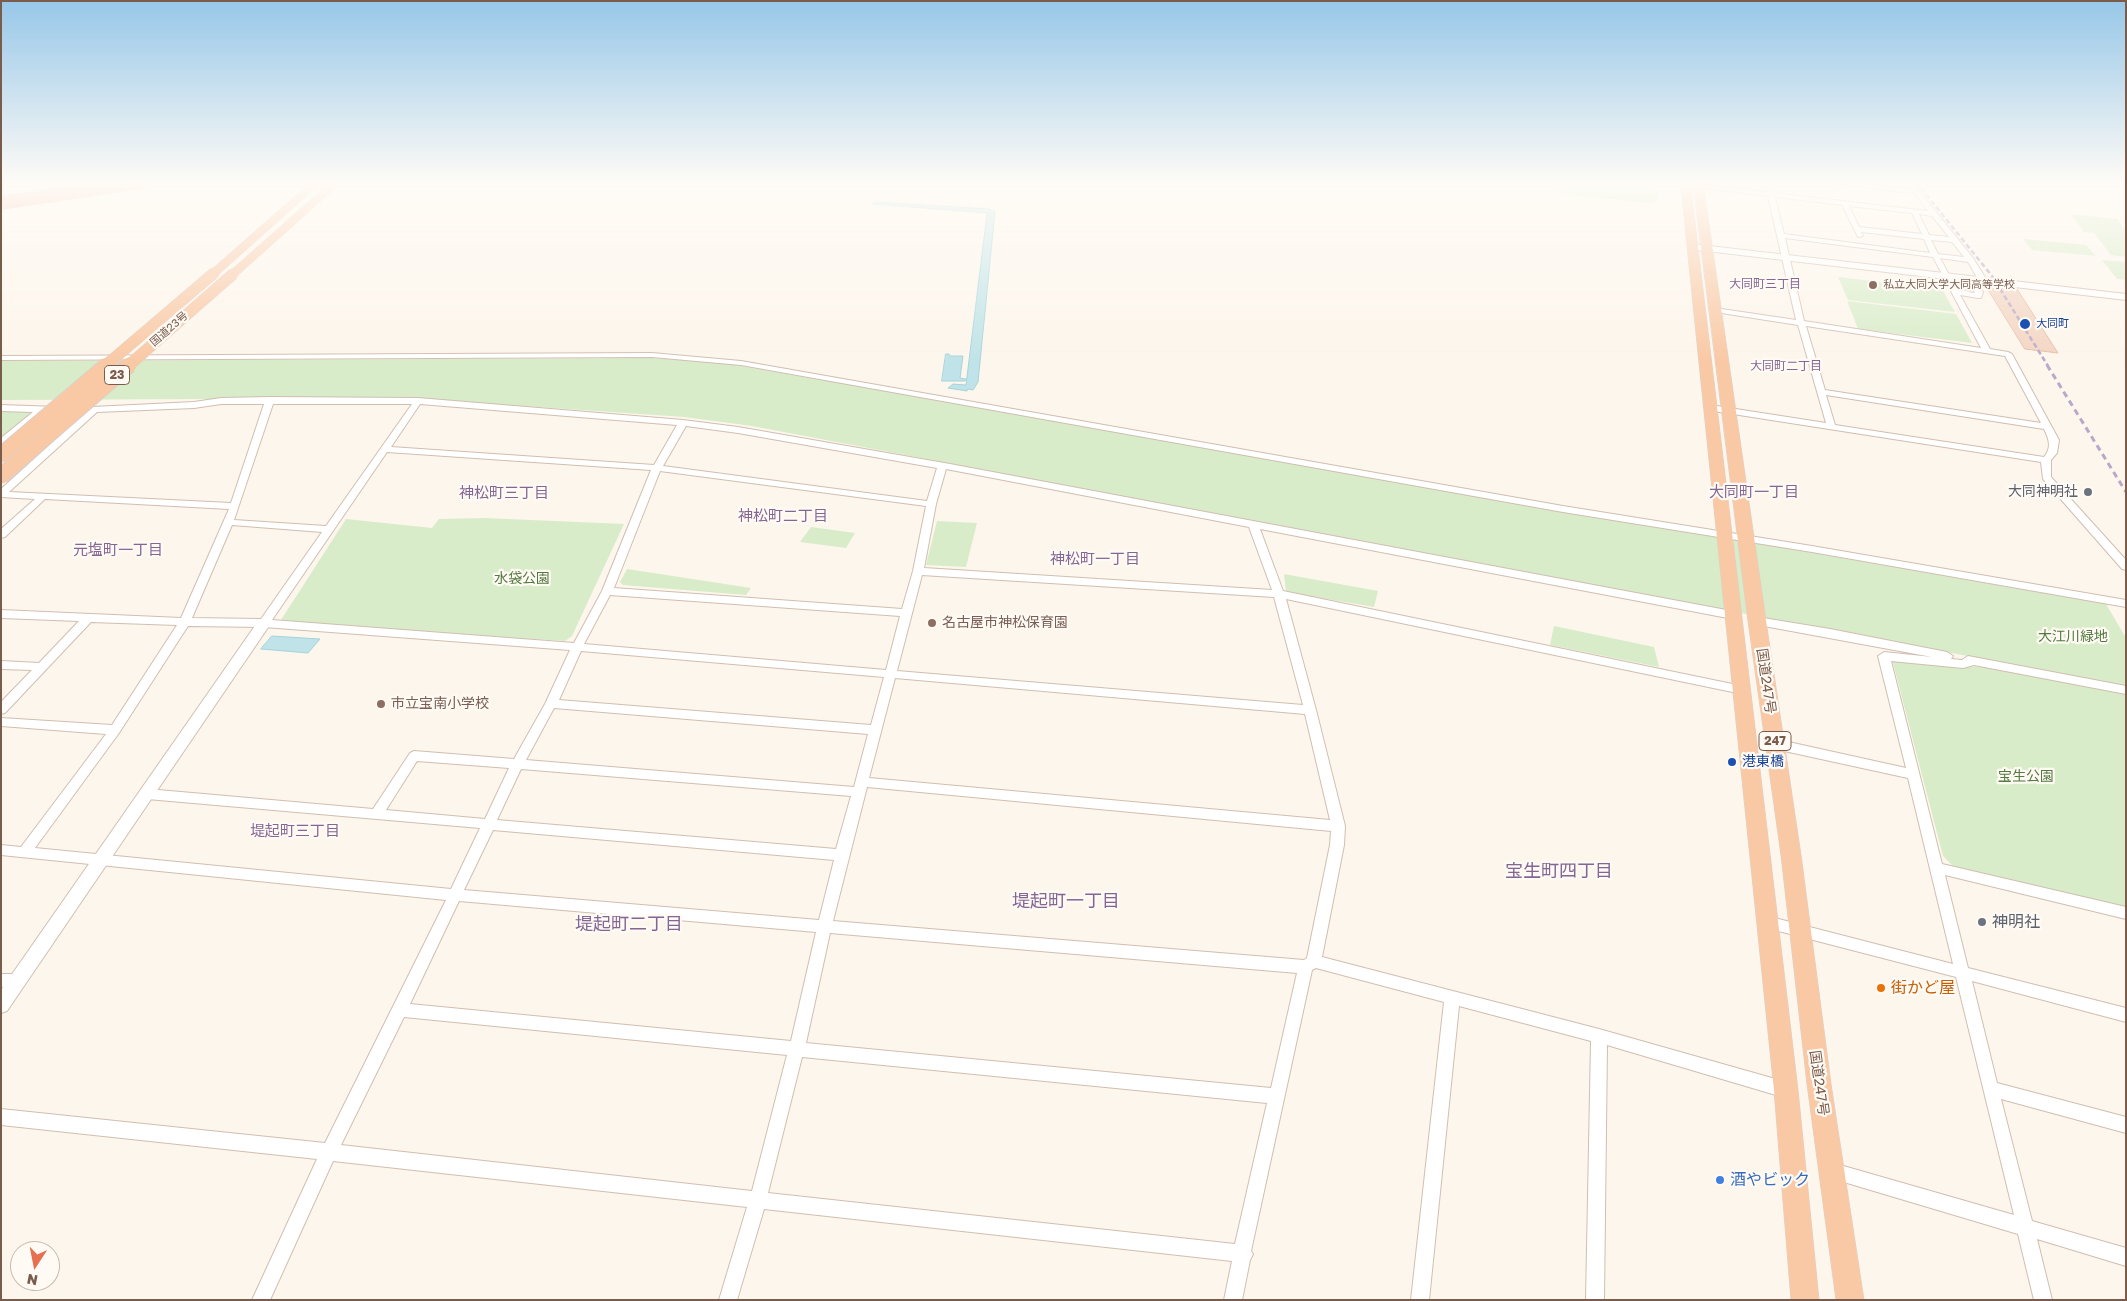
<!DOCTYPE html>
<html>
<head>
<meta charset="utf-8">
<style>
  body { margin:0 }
  #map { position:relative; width:2127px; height:1301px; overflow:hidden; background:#fdf6ec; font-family:"Golos Text",sans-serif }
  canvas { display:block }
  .frame { position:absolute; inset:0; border:2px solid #7a5c4d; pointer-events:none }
  .north { position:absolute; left:10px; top:1241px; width:50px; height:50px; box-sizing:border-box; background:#fffaf3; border:1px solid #cabbb1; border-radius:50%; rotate:191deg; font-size:14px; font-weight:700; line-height:20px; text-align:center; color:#7a5c4d }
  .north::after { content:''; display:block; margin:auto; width:18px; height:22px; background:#e76f51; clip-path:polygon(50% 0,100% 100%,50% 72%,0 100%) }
</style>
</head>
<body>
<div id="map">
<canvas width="2127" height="1301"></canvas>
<div class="frame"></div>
<div class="north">N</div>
</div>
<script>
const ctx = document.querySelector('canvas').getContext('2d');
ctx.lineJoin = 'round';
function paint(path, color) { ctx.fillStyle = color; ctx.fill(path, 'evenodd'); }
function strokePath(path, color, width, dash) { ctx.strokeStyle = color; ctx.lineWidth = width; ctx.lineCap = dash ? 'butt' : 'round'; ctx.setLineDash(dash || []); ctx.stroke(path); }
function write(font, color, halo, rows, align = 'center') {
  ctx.font = font + ' "Golos Text","Noto Sans JP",sans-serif'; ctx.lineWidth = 4.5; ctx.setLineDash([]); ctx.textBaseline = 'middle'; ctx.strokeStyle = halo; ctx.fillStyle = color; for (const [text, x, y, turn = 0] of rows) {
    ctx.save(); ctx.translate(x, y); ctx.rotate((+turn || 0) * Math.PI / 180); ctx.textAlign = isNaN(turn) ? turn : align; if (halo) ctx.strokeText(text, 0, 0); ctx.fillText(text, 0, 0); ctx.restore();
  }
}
const green = new Path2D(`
  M 1559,182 L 1655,182 L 1658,200 L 1652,204 L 1565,194 L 1559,191 Z
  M 2071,214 L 2117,219 L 2126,230 L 2126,257 L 2111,255 L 2094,233 L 2084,232 Z
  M 2023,239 L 2086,245 L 2096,256 L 2032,250 Z
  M 2102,260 L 2126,262 L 2126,280 L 2117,279 Z
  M 1838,277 L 1942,289 L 1955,312 L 1848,300 Z
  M 1847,301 L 1956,314 L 1972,343 L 1858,329 Z
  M 650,358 L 699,361 L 735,365 L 2106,604 L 2126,638 L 2126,686 L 752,426 L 684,417 L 406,398 L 1,400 L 1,361 Z
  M 1,411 L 27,412 L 30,414 L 1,439 Z
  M 484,518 L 624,524 L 572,636 L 565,641 L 279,623 L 346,519 L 432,528 L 439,519 Z
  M 937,521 L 977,523 L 966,567 L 926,565 Z
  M 811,527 L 855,533 L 846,548 L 800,542 Z
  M 627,569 L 751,588 L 746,595 L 623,585 L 620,582 Z
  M 1284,574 L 1378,591 L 1374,607 L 1286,592 Z
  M 1554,626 L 1654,647 L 1659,667 L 1550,645 Z
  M 1892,659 L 1971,667 L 1980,666 L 2126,694 L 2126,907 L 1953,866 L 1943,856 Z`);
const water = new Path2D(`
  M 875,202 L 989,209 L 995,212 L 978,382 L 973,390 L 968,389 L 967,391 L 948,388 L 953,384 L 966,385 L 987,213 L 873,204 Z
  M 946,354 L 949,354 L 950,356 L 963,356 L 960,378 L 966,379 L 965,381 L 942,381 Z
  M 272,636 L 320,639 L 308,653 L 261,649 Z`);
const building = new Path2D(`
  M 1986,286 L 2017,289 L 2058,353 L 2025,349 Z`);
const minor = new Path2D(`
  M 47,182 L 53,182 L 49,190 L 30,195 L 27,193 L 44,188 Z
  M 57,182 L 63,182 L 62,186 L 72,185 L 75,187 L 56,190 Z
  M 1682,182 L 1767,192 L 1765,182 L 1771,182 L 1774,193 L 1928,211 L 1915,194 L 1827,182 L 1848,182 L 1911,189 L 1906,182 L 1912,182 L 1973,258 L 1988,282 L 1981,284 L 1968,262 L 1940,258 C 1950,275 1953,291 1975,293 L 1967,280 L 1971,278 L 1974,278 L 1983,292 L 1981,298 L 1978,298 L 1960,295 L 1990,349 L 2008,352 L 2012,354 L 2059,440 L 2057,453 L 2051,460 L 2051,477 L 2126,560 L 2126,570 L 2122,569 L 2043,479 L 2041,462 L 1707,410 L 1707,406 L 1710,405 L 1826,423 L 1798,325 L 1715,312 L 1711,310 L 1715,308 L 1796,320 L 1768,196 L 1679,185 L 1679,183 ZM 1775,197 L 1842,205 L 1858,237 L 1863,236 L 1861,232 L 1924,239 L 1930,253 L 1784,234 ZM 1849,206 L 1912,213 L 1922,234 L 1859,227 ZM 1919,214 L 1932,216 L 1949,237 L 1929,235 ZM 1785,238 L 1933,257 L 1981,348 L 1804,321 ZM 1931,240 L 1952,242 L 1964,257 L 1938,254 ZM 1806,326 L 2005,356 L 2041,423 L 1825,390 ZM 1826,395 L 2044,429 C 2049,439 2052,448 2044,457 L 1835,425 Z
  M 652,353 L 741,361 L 1563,506 L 1812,546 L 2126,600 L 2126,607 L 1812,552 L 1563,512 L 741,365 L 652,357 L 1,360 L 1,356 Z
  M 270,397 L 418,398 L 683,420 L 738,427 L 950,464 L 1737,612 L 1738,615 L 1737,618 L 1733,619 L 1260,529 L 1283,591 L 1742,686 L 1748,690 L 1742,694 L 1286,599 L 1316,710 L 1345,826 L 1344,845 L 1322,957 L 1599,1029 L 1786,1082 L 1792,1085 L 1794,1090 L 1792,1095 L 1786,1098 L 1607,1045 L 1604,1300 L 1586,1300 L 1591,1041 L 1459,1006 L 1429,1300 L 1411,1300 L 1444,1002 L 1316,968 L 1312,970 L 1251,1251 L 1253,1254 L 1250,1260 L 1242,1300 L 1224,1300 L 1232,1261 L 764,1209 L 737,1300 L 719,1300 L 747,1207 L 333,1161 L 270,1300 L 252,1300 L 317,1159 L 1,1125 L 1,1109 L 325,1143 L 446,900 L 1,855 L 1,845 L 21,847 L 106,734 L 1,726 L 1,718 L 112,725 L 177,625 L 91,622 L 5,713 L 1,714 L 1,702 L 32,670 L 1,669 L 1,661 L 39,663 L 79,621 L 1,618 L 1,610 L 181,618 L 229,509 L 45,499 L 5,537 L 1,538 L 1,529 L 35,499 L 1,497 L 1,489 L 86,412 L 72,412 L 72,408 L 194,402 L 221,398 ZM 221,404 L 264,404 L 231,503 L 9,492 L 97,412 L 194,408 ZM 273,404 L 412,404 L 326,526 L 234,520 ZM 420,404 L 677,425 L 654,465 L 391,447 ZM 686,426 L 738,433 L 937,468 L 927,501 L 663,466 ZM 387,452 L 651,470 L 602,591 L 574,643 L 272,620 ZM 946,469 L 1249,527 L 1272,590 L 924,568 L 936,504 ZM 660,471 L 926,506 L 913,571 L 902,609 L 614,588 ZM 232,525 L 322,532 L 261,619 L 192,618 ZM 922,575 L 1274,597 L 1303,705 L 897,671 ZM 610,595 L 900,616 L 886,670 L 584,644 ZM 188,626 L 264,627 L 570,650 L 545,704 L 514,759 L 414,751 L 410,753 L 373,809 L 147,789 L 143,791 L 141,794 L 143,797 L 147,799 L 480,828 L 451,889 L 35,848 L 119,733 ZM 581,651 L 884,677 L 871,725 L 559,700 ZM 895,678 L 1305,714 L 1330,820 L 869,778 ZM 554,708 L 868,734 L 854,787 L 526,760 ZM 417,761 L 509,768 L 485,819 L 386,810 ZM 521,769 L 851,796 L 836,849 L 497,820 ZM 867,787 L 1331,831 L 1330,845 L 1307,958 L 1304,960 L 833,921 ZM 493,830 L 834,860 L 819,920 L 464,890 ZM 459,901 L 816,932 L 791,1041 L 410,1004 ZM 830,933 L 1297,973 L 1271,1088 L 806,1043 ZM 404,1017 L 787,1055 L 752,1191 L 341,1145 ZM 802,1057 L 1267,1103 L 1235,1244 L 768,1193 Z
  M 1,405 L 57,407 L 61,410 L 57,413 L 43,412 L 1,446 L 1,438 L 33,412 L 1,411 Z
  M 1757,617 L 1830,629 L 1947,652 L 1953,656 L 1951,659 L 1962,660 L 1968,656 L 2126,686 L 2126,694 L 1974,665 L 1963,668 L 1891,661 L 1942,864 L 2126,907 L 2126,919 L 1945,875 L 1968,968 L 2126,1008 L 2126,1022 L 1972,981 L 1997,1083 L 2126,1117 L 2126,1133 L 2001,1099 L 2032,1221 L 2126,1248 L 2126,1266 L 2037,1239 L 2052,1300 L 2034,1300 L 2018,1234 L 1827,1177 L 1825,1171 L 1827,1165 L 1833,1163 L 2014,1215 L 1956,977 L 1767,928 L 1762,926 L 1760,922 L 1762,918 L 1767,916 L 1953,964 L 1908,778 L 1775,749 L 1771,747 L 1769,744 L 1771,741 L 1775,739 L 1906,768 L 1878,656 L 1884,652 L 1932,657 L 1753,624 L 1752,621 Z
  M 1,974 L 18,974 L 23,975 L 25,980 L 23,985 L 1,987 Z`);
const tertiary = new Path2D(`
  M 1692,244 L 2126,294 L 2126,300 L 1689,249 L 1689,245 Z
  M 264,619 L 269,620 L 271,623 L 269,626 L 7,1011 L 1,1013 L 1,990 L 259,620 Z`);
const trunk = new Path2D(`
  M 311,182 L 322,182 L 218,275 L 210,275 L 208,273 L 210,271 Z
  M 331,182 L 342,182 L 237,276 L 229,276 L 227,274 L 229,272 Z
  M 1676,182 L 1686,182 L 1691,188 L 1798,1090 L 1819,1300 L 1791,1300 L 1774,1090 L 1681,188 Z
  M 1693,182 L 1703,182 L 1766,621 L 1801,855 L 1831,1084 L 1864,1300 L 1836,1300 L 1807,1084 L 1781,855 L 1748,621 Z`);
const railFar1 = new Path2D(`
  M 1916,182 L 1992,276 L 2048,366`);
const rail = new Path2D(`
  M 2047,365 L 2126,492`);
const trunkBridgeFar1 = new Path2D(`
  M 105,366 L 214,273
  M 128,366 L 233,274`);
const trunkBridge = new Path2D(`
  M 1,455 L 107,365
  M 1,476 L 129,365`);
const motorwayBridge = new Path2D(`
  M 1,203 L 141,182`);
const markers = [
  [1873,285,5,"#8d6e63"],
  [2025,324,6,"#1a4fb4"],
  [2088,492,5,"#6b7280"],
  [932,623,5,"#8d6e63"],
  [381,704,5,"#8d6e63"],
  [1732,762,5,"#1a4fb4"],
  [1982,922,5,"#6b7280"],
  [1881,988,5,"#e8710a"],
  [1720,1180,5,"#3f7fe0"]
];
const farEducationnames = [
  ["私立大同大学大同高等学校",1883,285]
];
const farTransitnames = [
  ["大同町",2036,324]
];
const farStreetnames = [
  ["国道23号",169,329,-41]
];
const farNeighbourhoodnames = [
  ["大同町三丁目",1765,284],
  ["大同町二丁目",1786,366]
];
const shields = [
  [117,375,25],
  [1775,741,32]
];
const shieldNames = [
  ["23",117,375],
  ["247",1775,741]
];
const worshipNames = [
  ["大同神明社",2078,492]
];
const parkNames = [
  ["水袋公園",522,579],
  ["大江川緑地",2073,637],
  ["宝生公園",2026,777]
];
const educationNames = [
  ["名古屋市神松保育園",942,623],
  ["市立宝南小学校",391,704]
];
const streetNames = [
  ["国道247号",1766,681,82],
  ["国道247号",1819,1083,82]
];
const transitNames = [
  ["港東橋",1742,762]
];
const neighbourhoodNames = [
  ["大同町一丁目",1754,492],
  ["神松町三丁目",504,493],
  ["神松町二丁目",783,516],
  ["元塩町一丁目",118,550],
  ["神松町一丁目",1095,559],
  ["堤起町三丁目",295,831]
];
const nearWorshipnames = [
  ["神明社",1992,922]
];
const nearFoodnames = [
  ["街かど屋",1891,988]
];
const nearShopnames = [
  ["酒やビック",1730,1180]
];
const nearNeighbourhoodnames = [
  ["宝生町四丁目",1559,871],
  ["堤起町一丁目",1066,901],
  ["堤起町二丁目",629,924]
];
paint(green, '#d8ecc9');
paint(water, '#bfe3e8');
strokePath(water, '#a5d3da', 1);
paint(building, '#f3d5c3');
strokePath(building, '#e6bba3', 1);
strokePath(minor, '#d1beb0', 2);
strokePath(tertiary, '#d1beb0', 2);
strokePath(trunk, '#dad1cd', 1);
paint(minor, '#fff');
paint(tertiary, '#fff');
paint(trunk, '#f9c8a4');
strokePath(railFar1, '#b9a8c9', 2.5, [5, 3]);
strokePath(rail, '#b9a8c9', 3, [6, 4.5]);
strokePath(trunkBridgeFar1, '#dad1cd', 12, []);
strokePath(trunkBridge, '#dad1cd', 17, []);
strokePath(motorwayBridge, '#dad1cd', 14, []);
strokePath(trunkBridgeFar1, '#f9c8a4', 11);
strokePath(trunkBridge, '#f9c8a4', 15);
strokePath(motorwayBridge, '#f7b7a3', 13);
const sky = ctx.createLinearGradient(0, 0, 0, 364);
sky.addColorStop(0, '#97c7e8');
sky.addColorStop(0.5, '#fefbf6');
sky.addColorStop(1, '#fefbf600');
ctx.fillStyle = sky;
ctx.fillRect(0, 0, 2127, 364);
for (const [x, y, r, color] of markers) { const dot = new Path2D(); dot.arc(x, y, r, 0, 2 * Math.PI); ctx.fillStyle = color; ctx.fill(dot); strokePath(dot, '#fffaf3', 2); }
write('11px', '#785e54', '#fffaf3', farEducationnames, 'left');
write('11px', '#164399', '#fffaf3', farTransitnames, 'left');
write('11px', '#7a5c4d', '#fffaf3', farStreetnames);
write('12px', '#846695', '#fffaf3', farNeighbourhoodnames);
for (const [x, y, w] of shields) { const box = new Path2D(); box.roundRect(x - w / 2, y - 9.5, w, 19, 4); ctx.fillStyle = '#fffaf3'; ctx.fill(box); strokePath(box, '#7a5c4d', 1); }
write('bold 12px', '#7a5c4d', null, shieldNames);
write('14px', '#5b616d', '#fffaf3', worshipNames, 'right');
write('14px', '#537a41', '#fffaf3', parkNames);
write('14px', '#785e54', '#fffaf3', educationNames, 'left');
write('14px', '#7a5c4d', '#fffaf3', streetNames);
write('14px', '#164399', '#fffaf3', transitNames, 'left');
write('15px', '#846695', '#fffaf3', neighbourhoodNames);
write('16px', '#5b616d', '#fffaf3', nearWorshipnames, 'left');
write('16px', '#c56008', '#fffaf3', nearFoodnames, 'left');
write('16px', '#366cbe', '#fffaf3', nearShopnames, 'left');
write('18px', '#846695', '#fffaf3', nearNeighbourhoodnames);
</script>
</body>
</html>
